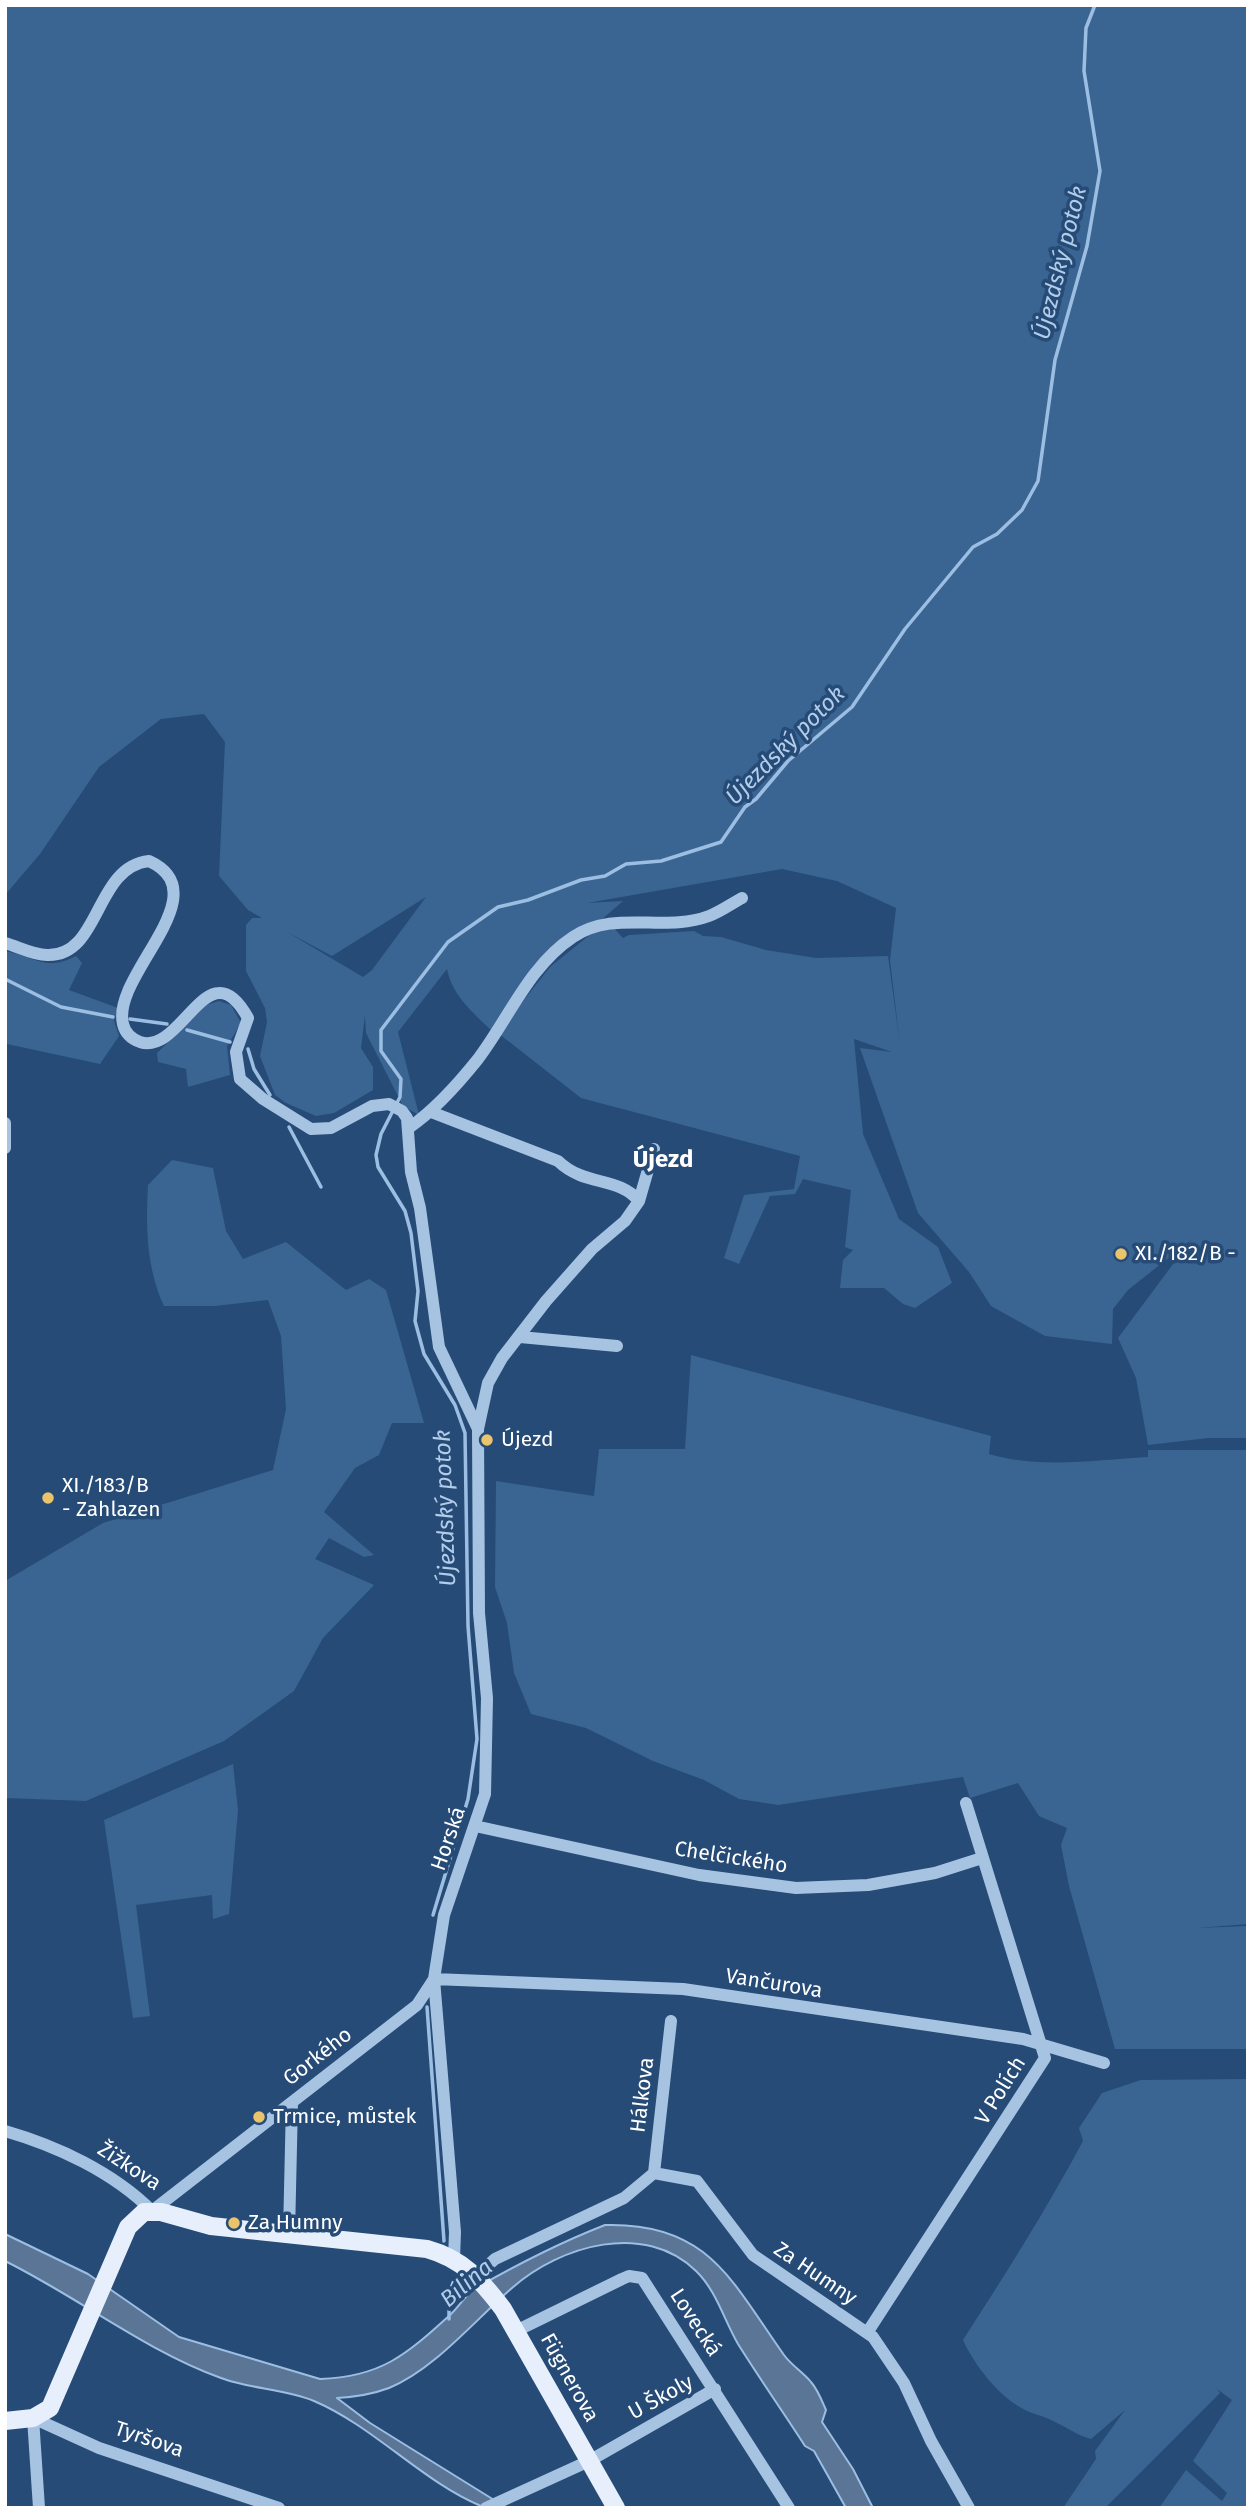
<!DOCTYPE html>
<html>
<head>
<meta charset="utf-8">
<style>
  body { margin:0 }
  #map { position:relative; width:1253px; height:2513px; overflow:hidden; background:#264b76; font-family:"Fira Sans",sans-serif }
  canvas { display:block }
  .frame { position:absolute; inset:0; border:7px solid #fff; pointer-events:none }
</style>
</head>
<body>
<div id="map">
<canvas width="1253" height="2513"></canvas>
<div class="frame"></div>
</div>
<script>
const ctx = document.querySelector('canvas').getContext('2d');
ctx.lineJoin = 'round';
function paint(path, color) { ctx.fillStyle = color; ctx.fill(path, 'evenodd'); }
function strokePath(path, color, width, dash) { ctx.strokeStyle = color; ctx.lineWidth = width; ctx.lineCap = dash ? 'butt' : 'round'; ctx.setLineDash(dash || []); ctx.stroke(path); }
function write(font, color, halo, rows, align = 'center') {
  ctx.font = font + ' "Fira Sans",sans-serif'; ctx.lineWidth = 7; ctx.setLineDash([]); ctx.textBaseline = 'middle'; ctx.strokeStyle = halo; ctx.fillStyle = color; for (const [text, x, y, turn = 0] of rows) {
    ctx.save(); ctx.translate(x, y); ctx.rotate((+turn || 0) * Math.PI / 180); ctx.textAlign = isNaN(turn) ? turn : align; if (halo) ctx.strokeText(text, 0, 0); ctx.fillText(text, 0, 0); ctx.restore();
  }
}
const green = new Path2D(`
  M 5,5 L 1248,5 L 1248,1438 L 1208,1438 L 1148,1445 L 1136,1378 L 1118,1338 L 1191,1240 L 1128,1290 L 1113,1309 L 1112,1344 L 1045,1336 L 991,1306 L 969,1272 L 918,1213 L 860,1048 L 892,1052 L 854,1039 L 863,1134 L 899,1219 L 938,1247 L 952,1283 L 915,1308 L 903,1304 L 884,1288 L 840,1288 L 843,1260 L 853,1250 L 845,1247 L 851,1190 L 803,1179 L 795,1194 L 770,1196 L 739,1264 L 724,1258 L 744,1195 L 794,1189 L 800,1156 L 581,1098 L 498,1033 L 550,967 L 607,921 L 623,938 L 629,935 L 694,931 L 703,936 L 721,937 L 766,950 L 816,958 L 888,956 L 900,1045 L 890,960 L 896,908 L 837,881 L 782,869 L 587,903 L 623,901 L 600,921 L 581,931 L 491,1030 C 472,1012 452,995 447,969 L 398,1032 L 419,1115 L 403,1106 L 366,1033 L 365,1015 L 361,1048 L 373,1067 L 373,1090 L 334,1113 L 316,1116 L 286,1103 L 275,1095 L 260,1056 L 267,1022 L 265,1008 L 246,971 L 246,925 L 252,918 L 262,918 L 248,910 L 219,876 L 225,742 L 204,714 L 161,719 L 99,767 L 40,854 L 5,895 ZM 426,897 L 372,970 L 363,977 L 287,932 L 332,956 Z
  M 5,951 C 35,957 46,972 76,956 L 82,963 L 69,990 L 118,1008 L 114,1021 L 119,1036 L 100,1064 L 7,1044 Z
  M 219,1001 L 231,1005 L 241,1023 L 227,1046 L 230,1075 L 188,1087 L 186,1069 L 158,1062 L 157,1053 L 206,1005 Z
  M 172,1160 L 213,1168 L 226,1231 L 243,1259 L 286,1242 L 346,1290 L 369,1279 L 386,1290 L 424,1423 L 392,1423 L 379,1455 L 355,1468 L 324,1512 L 374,1555 L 364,1557 L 329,1538 L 315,1559 L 374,1585 L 323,1638 L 294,1691 L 224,1741 L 86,1801 L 5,1798 L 5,1581 L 103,1523 L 273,1470 L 286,1409 L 281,1336 L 268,1300 L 215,1306 L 164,1306 C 146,1267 146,1227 148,1185 Z
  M 691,1355 L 991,1436 L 989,1454 C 1039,1469 1096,1460 1148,1457 L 1148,1450 L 1248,1450 L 1248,1924 L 1196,1928 L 1248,1926 L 1248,2049 L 1115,2049 L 1069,1886 L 1061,1845 L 1067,1828 L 1039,1816 L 1018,1783 L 970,1798 L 963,1777 L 778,1805 L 739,1799 L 704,1780 L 653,1761 L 586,1728 L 531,1714 L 514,1673 L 507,1623 L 495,1587 L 496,1481 L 594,1496 L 599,1449 L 685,1449 Z
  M 233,1764 L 238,1810 L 229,1914 L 213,1919 L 212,1895 L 136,1905 L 150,2016 L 133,2018 L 104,1820 Z
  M 1248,2079 L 1248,2508 L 1159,2508 L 1186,2470 L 1222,2501 L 1227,2493 L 1193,2461 L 1232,2400 L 1217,2389 L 1220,2393 L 1105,2508 L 1063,2508 L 1096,2459 L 1095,2451 L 1125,2410 L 1091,2439 C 1076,2435 1065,2426 1051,2420 C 1043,2416 1033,2414 1025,2410 C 999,2397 975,2366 963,2340 C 1005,2275 1046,2210 1083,2141 L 1079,2128 L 1102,2093 L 1141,2080 Z`);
const water = new Path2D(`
  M 605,2225 C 709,2222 732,2282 784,2355 C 792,2366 803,2372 811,2382 C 818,2390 822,2401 826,2410 L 822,2422 L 853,2469 L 873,2508 L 846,2508 L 814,2451 L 805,2446 C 783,2412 760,2379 738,2344 C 724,2320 716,2290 696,2271 C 645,2221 561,2245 512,2288 C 476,2319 434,2370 389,2388 C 373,2394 354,2397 337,2398 L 370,2423 L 507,2508 C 499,2508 488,2510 481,2506 C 423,2482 373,2426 314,2401 C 285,2389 250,2389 221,2378 C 144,2350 78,2297 5,2261 L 5,2234 L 88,2274 L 179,2337 L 320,2379 C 381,2377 406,2355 450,2315 C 459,2307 466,2294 476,2288 C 518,2264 559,2243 605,2225 Z`);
const stream = new Path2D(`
  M 5,979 L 61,1007 L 113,1017
  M 130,1019 L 167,1024
  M 187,1030 L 230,1042
  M 248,1049 L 254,1069 L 270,1095
  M 289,1127 L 321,1187
  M 433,1915 L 468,1799 L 477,1739 L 468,1626 L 465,1433 L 455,1405 L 424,1354 L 415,1321 L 418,1291 L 411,1233 L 405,1211 L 378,1167 L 376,1155 L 381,1134 L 400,1097 L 401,1079 L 381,1051 L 381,1030 L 448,942 L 498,907 L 528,900 L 581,880 L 605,876 L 626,864 L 661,861 L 721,842 L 745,807 L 756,799 L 788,761 L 852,707 L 905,629 L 973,547 L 997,534 L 1022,510 L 1038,481 L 1055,360 L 1087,246 L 1100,171 L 1084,71 L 1086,28 L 1095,5
  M 427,2007 L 444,2241
  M 449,2307 L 449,2319`);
const minor = new Path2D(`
  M 5,943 C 19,947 33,955 47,955 C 101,957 94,867 149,861 C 221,894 111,975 123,1024 C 125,1033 132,1039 140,1042 C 182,1056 208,945 248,1018 L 236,1052 L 240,1079 L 263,1099 L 311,1129 L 331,1128 L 372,1106 L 389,1104 L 402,1111 L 407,1118 L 411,1172 L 420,1208 L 439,1347 L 478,1429
  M 431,1112 L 558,1161 C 585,1187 618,1176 639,1201
  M 5,1123 L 5,1148
  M 410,1127 C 436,1109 458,1084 478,1059 C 509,1018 529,966 573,937 C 615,909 664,933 709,916 C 720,912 731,904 742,898
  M 520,1337 L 617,1346
  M 475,1826 L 699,1875 L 796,1888 L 868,1885 L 935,1873 L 982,1858
  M 434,1979 L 683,1989 L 1023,2039 L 1104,2063
  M 5,2131 C 57,2146 113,2172 152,2211 L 417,2005 L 434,1979
  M 654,2173 L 671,2021
  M 289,2234 L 292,2102
  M 454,2259 L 455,2232 L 434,1979 L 444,1915 L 485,1794 L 487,1698 L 479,1613 L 478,1429 L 488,1383 L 502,1358 L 546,1301 L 592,1249 L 625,1221 L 639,1201 L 654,1149
  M 477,2275 L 495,2259 L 624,2198 L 654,2173 L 697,2181 L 753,2255 L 873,2337 L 904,2383 L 931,2441 L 969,2508
  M 516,2331 L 622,2279 L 629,2276 L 642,2278 L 789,2508
  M 867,2333 L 1045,2058 L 966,1803
  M 39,2508 L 33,2418 L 99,2448 L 279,2508
  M 486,2508 L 589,2461 L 715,2389`);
const major = new Path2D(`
  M 5,2421 L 33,2418 L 50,2408 L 128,2227 L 144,2212 L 161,2212 L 211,2226 L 427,2249 C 463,2259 481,2280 503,2309 L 616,2508`);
const markers = [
  [1121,1254,7,"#eac36d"],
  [487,1440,7,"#eac36d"],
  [48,1498,7,"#eac36d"],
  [259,2117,7,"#eac36d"],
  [234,2223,7,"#eac36d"]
];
const poiNames = [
  ["XI./182/B -",1135,1254],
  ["Újezd",501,1440],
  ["XI./183/B",62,1486],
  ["- Zahlazen",62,1510],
  ["Trmice, můstek",273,2117],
  ["Za Humny",248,2223]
];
const streetNames = [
  ["Horská",449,1839,-71],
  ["Chelčického",731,1858,9],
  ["Vančurova",774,1984,9],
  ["Gorkého",318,2057,-38],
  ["V Polích",1001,2091,-58],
  ["Hálkova",643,2095,-83],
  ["Žižkova",129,2167,33],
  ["Za Humny",815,2274,34],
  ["Lovecká",695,2323,57],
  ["Fügnerova",569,2378,61],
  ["U Školy",661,2398,-29],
  ["Tyršova",149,2440,19]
];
const waterNames = [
  ["Újezdský potok",1061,263,-76],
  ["Újezdský potok",786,746,-45],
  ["Újezdský potok",446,1508,-92],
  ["Bílina",467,2284,-40]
];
const quarterNames = [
  ["Újezd",663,1160]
];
paint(green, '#3a6593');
paint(water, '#5a7595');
strokePath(water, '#9cbee2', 2);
strokePath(stream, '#9cbee2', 3.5);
strokePath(minor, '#a7c3e2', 12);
strokePath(major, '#e6effb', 18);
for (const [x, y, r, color] of markers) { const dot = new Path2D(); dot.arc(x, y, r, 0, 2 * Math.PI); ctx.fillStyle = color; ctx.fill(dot); strokePath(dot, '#264b76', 2.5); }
write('21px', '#fff', '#264b76', poiNames, 'left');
write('21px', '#fff', '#264b76', streetNames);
write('italic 23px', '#b2cdea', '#264b76', waterNames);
write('bold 24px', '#fff', '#264b76', quarterNames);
</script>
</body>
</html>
